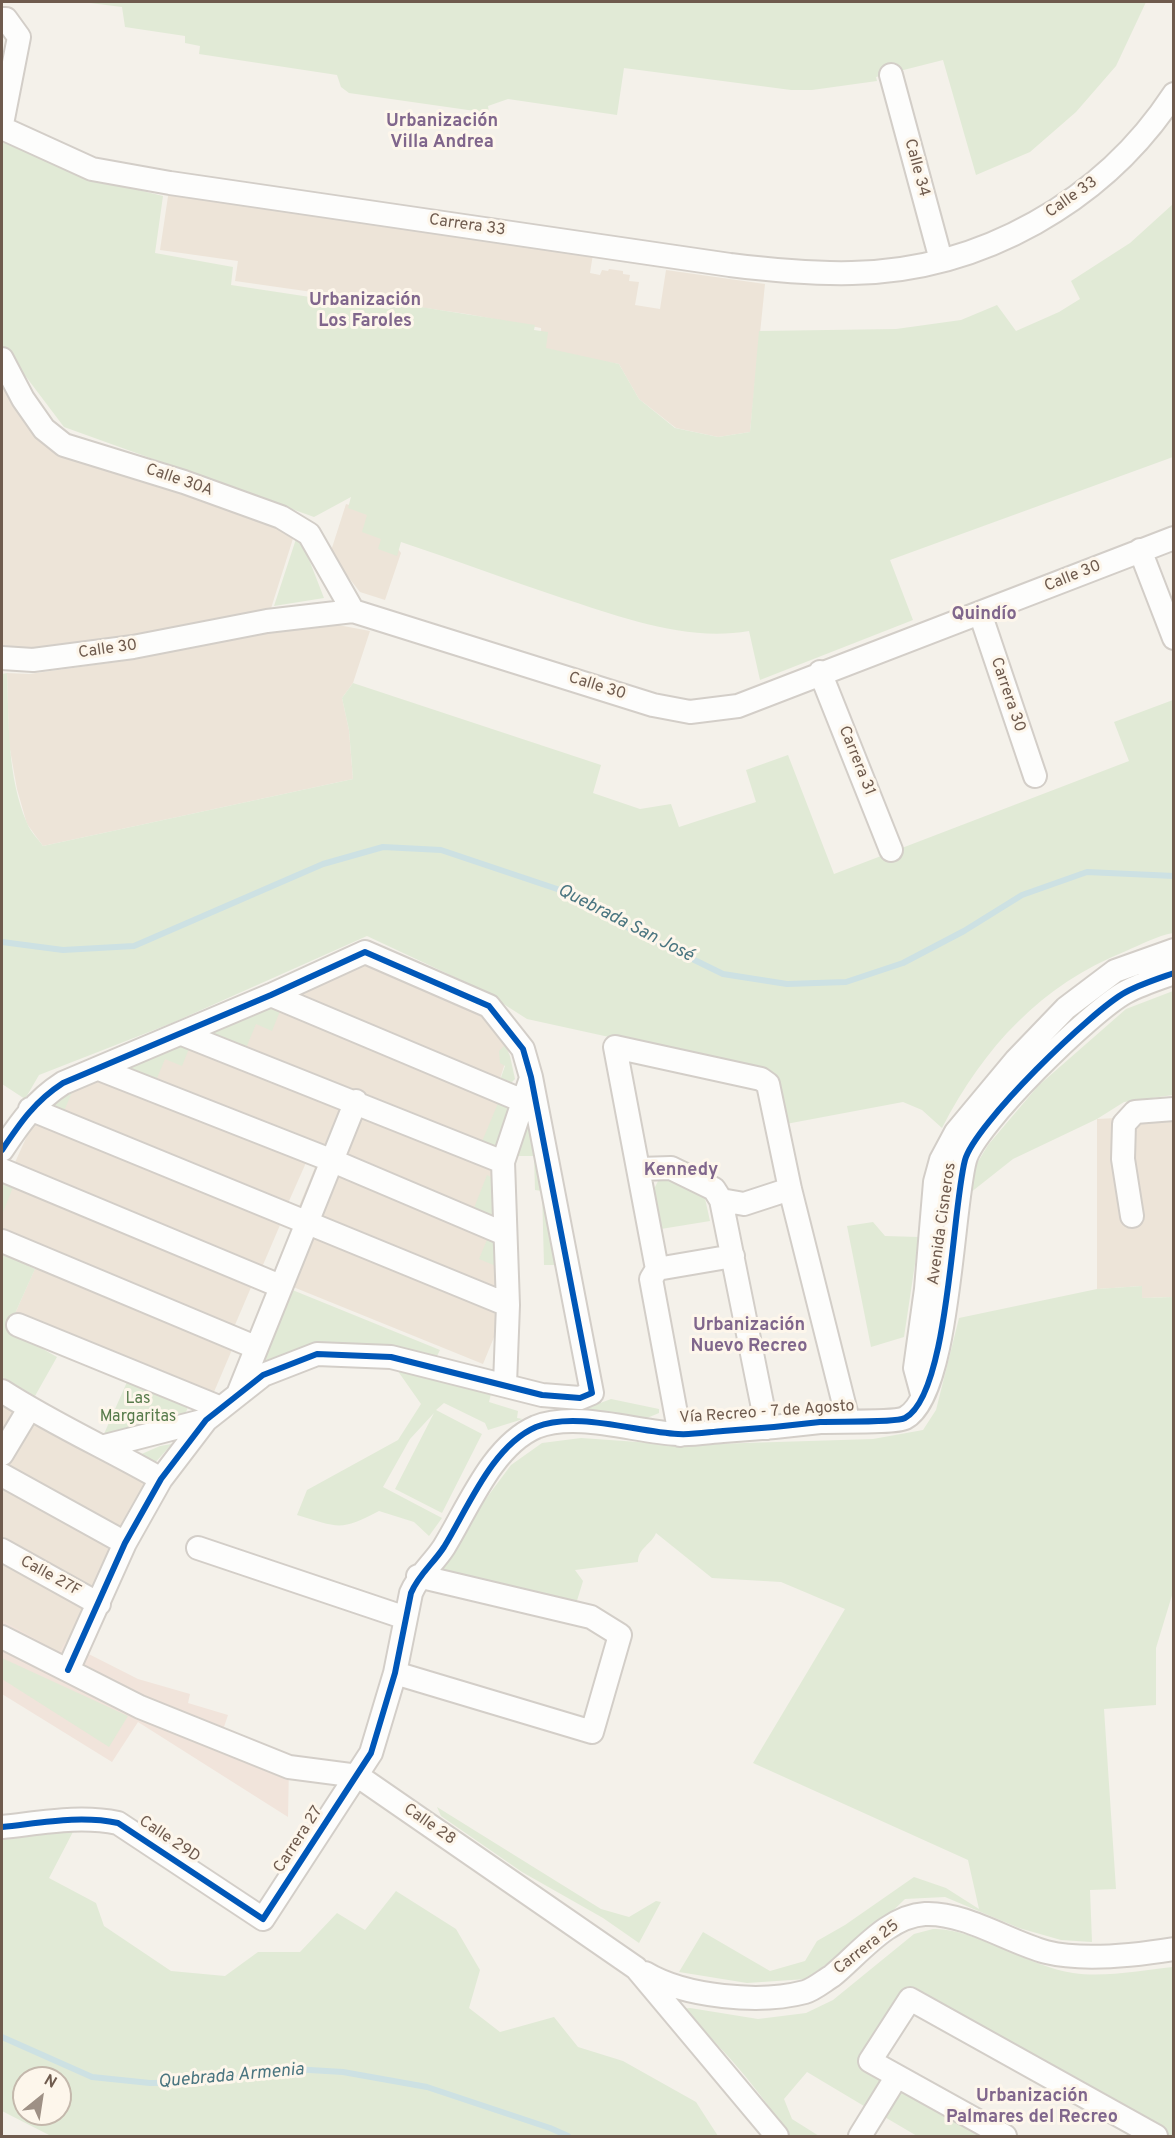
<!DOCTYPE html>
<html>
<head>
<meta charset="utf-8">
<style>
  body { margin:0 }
  #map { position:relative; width:1175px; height:2138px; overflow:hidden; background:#f4f1ea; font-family:Overpass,sans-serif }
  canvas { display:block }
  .frame { position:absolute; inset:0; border:3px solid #6f5b4e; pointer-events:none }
  .north { position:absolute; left:12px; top:2066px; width:60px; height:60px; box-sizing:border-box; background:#fdf6eb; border:2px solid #c4b8ac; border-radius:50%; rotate:30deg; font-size:16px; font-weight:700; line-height:24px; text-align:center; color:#6f5b4e }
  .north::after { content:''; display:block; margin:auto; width:21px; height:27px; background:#9e9085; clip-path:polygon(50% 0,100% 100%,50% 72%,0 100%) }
</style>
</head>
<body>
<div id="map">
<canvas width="1175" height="2138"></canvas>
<div class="frame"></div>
<div class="north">N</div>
</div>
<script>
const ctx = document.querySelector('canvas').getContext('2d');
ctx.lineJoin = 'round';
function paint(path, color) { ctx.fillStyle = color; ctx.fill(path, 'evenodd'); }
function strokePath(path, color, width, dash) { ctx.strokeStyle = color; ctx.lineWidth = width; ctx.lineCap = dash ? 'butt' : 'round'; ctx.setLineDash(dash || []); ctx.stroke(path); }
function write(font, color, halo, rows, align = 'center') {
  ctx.font = font + ' Overpass,sans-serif'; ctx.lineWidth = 6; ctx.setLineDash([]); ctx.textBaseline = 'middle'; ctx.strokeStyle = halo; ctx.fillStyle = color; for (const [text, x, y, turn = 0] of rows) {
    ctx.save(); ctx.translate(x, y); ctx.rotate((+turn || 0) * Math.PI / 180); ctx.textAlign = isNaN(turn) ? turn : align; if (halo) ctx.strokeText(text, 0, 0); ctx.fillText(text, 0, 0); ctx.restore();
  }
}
const residential = new Path2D(`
  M 170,183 L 593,254 L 590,273 L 600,275 L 602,270 L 608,271 L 609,269 L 623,271 L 623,274 L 630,275 L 629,281 L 639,282 L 635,305 L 660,309 L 666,270 L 765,284 L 750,432 L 718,437 L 676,428 L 639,399 L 619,364 L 542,351 L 541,328 L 467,314 L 235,281 L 238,261 L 160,250 Z
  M 2,359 L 44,429 L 297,526 L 267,621 L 2,658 Z
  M 346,504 L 372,512 L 401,553 L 385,600 L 360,592 L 330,554 Z
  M 322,622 L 370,631 L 353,683 L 342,698 L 349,730 L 353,779 L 43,846 L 27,824 L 17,789 L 9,744 L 7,673 L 29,674 L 130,660 Z
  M 358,959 L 493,1016 L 511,1044 L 499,1082 L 283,995 Z
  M 272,999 L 515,1100 L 498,1156 L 192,1032 Z
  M 186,1035 L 498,1163 L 498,1226 L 113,1069 Z
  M 100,1071 L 309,1156 L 285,1210 L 39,1109 Z
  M 1173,1115 L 1173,1297 L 1142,1298 L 1142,1286 L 1097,1289 L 1097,1119 Z
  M 36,1116 L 283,1218 L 260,1272 L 12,1169 Z
  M 318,1160 L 501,1235 L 502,1299 L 295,1216 Z
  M 8,1176 L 255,1278 L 232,1332 L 2,1236 L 2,1190 Z
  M 294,1222 L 506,1308 L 483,1364 L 271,1278 Z
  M 37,1264 L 234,1345 L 211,1399 L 13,1318 Z
  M 2,1397 L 24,1411 L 2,1446 Z
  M 30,1415 L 148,1480 L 117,1535 L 2,1470 Z
  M 2,1479 L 114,1541 L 96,1595 L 2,1548 Z
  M 2,1555 L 92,1603 L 62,1659 L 2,1626 Z`);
const commercial = new Path2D(`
  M 2,1620 L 59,1652 L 65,1642 L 138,1679 L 190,1694 L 188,1703 L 228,1715 L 220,1739 L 289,1767 L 288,1817 L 138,1722 L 112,1762 L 2,1694 Z`);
const green = new Path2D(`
  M 82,2 L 1146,2 L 1116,66 L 1076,112 L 1030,152 L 976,175 L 943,60 L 876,77 L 877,81 L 812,90 L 791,90 L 624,68 L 617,115 L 508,99 L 488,106 L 489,113 L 349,93 L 341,87 L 337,75 L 199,54 L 200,46 L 185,43 L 185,36 L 125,27 L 122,7 Z
  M 2,142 L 102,181 L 163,196 L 155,253 L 233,267 L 231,285 L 389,309 L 395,303 L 535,325 L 534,330 L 548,332 L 546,348 L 619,364 L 639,399 L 675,428 L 718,437 L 750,432 L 759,331 L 896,329 L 961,320 L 997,305 L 1016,331 L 1059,312 L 1080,299 L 1071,281 L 1130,243 L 1173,204 L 1173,457 L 890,560 L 913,620 L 760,680 L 749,631 C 686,642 621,617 562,598 C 508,580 455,560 401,542 L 397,556 L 378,549 L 381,539 L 362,532 L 367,515 L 348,508 L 351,497 L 314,517 L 64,427 L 2,345 Z
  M 296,539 L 303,544 L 324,598 L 274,606 Z
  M 7,673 C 9,722 7,777 27,823 C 30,831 38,839 43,846 L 353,779 L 349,730 L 342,698 L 353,683 L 601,765 L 593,793 L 640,809 L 671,804 L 679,827 L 756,802 L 746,770 L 788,755 L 834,874 L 1129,761 L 1114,722 L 1173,700 L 1173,933 C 1157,936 1142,944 1126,951 C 1041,985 984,1047 942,1128 L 922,1110 L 903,1102 L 786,1124 L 778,1087 L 714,1060 L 527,1019 L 480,989 L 367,936 L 172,1023 L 39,1075 L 25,1099 L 2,1084 L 2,674 Z
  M 1173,991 L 1173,1095 L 1124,1102 L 1097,1119 L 1013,1159 L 970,1193 L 973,1170 L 988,1145 L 1038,1086 L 1126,1009 Z
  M 282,1006 L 272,1031 L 256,1024 L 246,1048 L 208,1036 L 207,1031 L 261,1007 Z
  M 192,1041 L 182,1066 L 165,1059 L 155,1083 L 132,1076 L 126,1066 Z
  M 505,1045 L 510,1056 L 515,1079 L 507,1087 L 499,1083 L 505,1066 L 500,1063 L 499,1051 Z
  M 72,1092 L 62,1116 L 48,1104 L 69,1092 Z
  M 501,1096 L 510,1104 L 496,1146 L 481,1144 Z
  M 528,1118 L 563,1265 L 544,1265 L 542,1191 L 535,1190 L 534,1156 L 516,1156 Z
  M 487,1175 L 496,1180 L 496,1222 L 472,1213 Z
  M 2,1177 L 15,1182 L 2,1215 Z
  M 670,1178 L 704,1194 L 710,1221 L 661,1229 L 654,1189 L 658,1181 Z
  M 873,1222 L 885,1236 L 919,1237 L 904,1337 L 871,1347 L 847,1226 Z
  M 489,1235 L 496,1242 L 496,1266 L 479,1259 Z
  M 2,1253 L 35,1269 L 13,1318 L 11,1331 L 57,1357 L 35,1396 L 2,1377 Z
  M 1142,1286 L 1142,1298 L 1173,1297 L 1173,1592 L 1156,1648 L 1156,1705 L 1104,1709 L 1116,1889 L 1090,1890 L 1092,1942 L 1061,1940 L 1019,1928 L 945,1897 L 905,1899 L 873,1930 L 806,1979 L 747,1983 L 679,1972 L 703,1932 L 770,1971 L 805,1961 L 817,1941 L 845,1925 L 914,1877 L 946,1888 L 979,1909 L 968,1860 L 753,1763 L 845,1609 L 781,1582 L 712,1578 L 656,1533 C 652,1544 638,1548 638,1562 L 575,1570 L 583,1581 L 576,1604 L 436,1573 L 459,1535 L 511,1465 L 542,1443 L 581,1438 L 681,1445 L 873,1439 L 923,1430 L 936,1410 L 959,1318 L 1097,1289 Z
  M 290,1289 L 440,1350 L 437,1356 L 403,1350 L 267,1365 L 260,1362 Z
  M 395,1367 L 491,1394 L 489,1402 L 518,1411 L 517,1418 L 523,1419 L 488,1430 L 485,1423 L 444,1403 L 436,1410 L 482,1434 L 442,1513 L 395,1489 L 434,1413 L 410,1439 L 383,1487 L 442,1518 L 429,1536 L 414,1522 L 379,1511 C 340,1532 338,1527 297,1515 L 307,1490 L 398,1440 L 421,1404 Z
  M 127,1382 L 188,1407 L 184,1417 L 111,1437 L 104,1434 Z
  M 611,1399 L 659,1409 L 659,1413 L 647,1418 L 570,1411 L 567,1408 L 595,1405 Z
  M 172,1444 L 152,1466 L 137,1456 L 160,1446 Z
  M 2,1658 L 128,1716 L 109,1747 L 2,1679 Z
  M 437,1807 L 601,1909 L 629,1917 L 656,1901 L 661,1902 L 639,1943 L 603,1918 L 522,1872 L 441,1816 Z
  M 75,1828 L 49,1878 L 96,1903 L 104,1926 L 171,1971 L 225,1976 L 258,1952 L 300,1952 L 337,1913 L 365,1930 L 396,1891 L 456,1929 L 480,1970 L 469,2008 L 500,2032 L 554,2017 L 578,2047 L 623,2061 L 696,2102 L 718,2136 L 51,2136 L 2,2111 L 2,1835 ZM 24,2078 L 60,2078 L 60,2114 L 24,2114 Z
  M 933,1929 C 972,1927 1030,1967 1073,1973 C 1105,1978 1141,1970 1173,1967 L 1173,2136 L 1168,2136 L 913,1993 L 861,2064 L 881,2075 L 885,2084 L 869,2109 L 807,2072 L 784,2099 L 792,2119 L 819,2136 L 788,2136 C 760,2089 721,2046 681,2009 L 690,2008 L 758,2019 L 806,2013 L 833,2000 L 914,1934 Z
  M 906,2088 L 992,2136 L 917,2136 L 883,2116 L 897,2091 Z`);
const stream = new Path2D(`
  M 2,942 L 63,950 L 134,946 L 323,864 L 383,847 L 441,850 L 569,893 L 623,925 L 723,974 L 787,984 L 846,982 L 903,963 L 964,931 L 1022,895 L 1087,872 L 1174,876
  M 2,2037 L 92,2077 L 150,2083 L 211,2082 L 293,2069 L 343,2072 L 427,2087 L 550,2128 L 568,2136`);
const minor = new Path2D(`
  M 2,19 L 6,19 L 19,37 L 2,124
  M 891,75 L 941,260
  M 2,128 L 92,169 L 170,183 L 730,265 C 771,270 811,274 852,273 C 981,271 1104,201 1174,94
  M 2,359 L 23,399 L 44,429 L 64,445 L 184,482 L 281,517 L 309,534 L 353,611
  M 1140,550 L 1174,638
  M 980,613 L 1035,776
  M 2,658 L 33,660 L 133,647 L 267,621 L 353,611 L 653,705 L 690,712 L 738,706 L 1174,538
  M 820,672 L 891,850
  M 271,995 L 523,1101
  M 182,1034 L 503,1162
  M 99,1069 L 333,1161 L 505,1234
  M 30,1109 L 508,1305
  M 2,1150 C 20,1123 35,1101 63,1083 L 271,995 L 365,952 L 489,1006 L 523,1049 L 531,1077 L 592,1393 L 580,1398 L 542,1395 L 391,1357 L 317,1354 L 263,1375 L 206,1420 L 161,1479 L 125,1543 L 68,1670
  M 639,1169 L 671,1168 L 714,1189 L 721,1200 L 744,1204 L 790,1189
  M 2,1170 L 280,1286
  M 721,1200 L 767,1428
  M 1132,1216 L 1123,1159 L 1124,1124 L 1135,1112 L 1174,1109
  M 2,1241 L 255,1347
  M 657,1269 L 733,1256
  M 18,1325 L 221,1408
  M 505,1384 L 508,1305 L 503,1162 L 530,1081
  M 2,1391 C 53,1424 109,1449 161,1479
  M 238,1394 L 356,1101
  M 922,1394 L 915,1368 L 926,1289 L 935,1182 L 941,1160 L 956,1132 L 1016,1060 L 1066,1008 L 1115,971 L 1174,950
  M 680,1435 L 651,1279 L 657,1269 L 615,1047 L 761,1079 L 768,1084 L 790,1189 L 848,1420
  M 105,1446 L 206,1420
  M 2,1454 L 29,1409
  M 2,1475 L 125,1543
  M 198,1548 L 406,1618
  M 2,1550 L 99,1604
  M 2,1637 L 140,1707 L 289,1767 L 358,1776 L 636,1968 L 777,2136
  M 395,1673 L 592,1732 L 620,1635 L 591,1617 L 418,1576
  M 2,1827 C 41,1823 79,1815 118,1823 L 263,1919 L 371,1753 L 395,1673 L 411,1593 C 419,1574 433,1564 444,1547 C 468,1508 492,1446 536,1427 C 576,1411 636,1432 678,1434 C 693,1435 709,1432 723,1431 C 756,1429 788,1426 820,1422 C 837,1421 895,1423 905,1418 C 949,1395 952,1208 965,1160 C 974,1125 1092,1010 1126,992 C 1141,984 1157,979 1174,973
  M 645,1973 C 685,1997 760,2004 805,1992 C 813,1990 824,1981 832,1976 C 859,1954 888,1916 925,1914 C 964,1912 1009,1942 1046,1952 C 1082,1961 1137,1955 1174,1949
  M 860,2136 L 897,2076
  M 1005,2136 L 870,2061 L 910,1999 L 1156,2136`);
const cycleway = new Path2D(`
  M 2,1150 C 20,1123 35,1101 63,1083 L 271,995 L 365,952 L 489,1006 L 523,1049 L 531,1077 L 592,1393 L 580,1398 L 542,1395 L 391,1357 L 317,1354 L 263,1375 L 206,1420 L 161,1479 L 125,1543 L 68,1670
  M 2,1827 C 41,1823 79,1815 118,1823 L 263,1919 L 371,1753 L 395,1673 L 411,1593 C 419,1574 433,1564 444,1547 C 468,1508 492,1446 536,1427 C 576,1411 636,1432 678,1434 C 693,1435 709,1432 723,1431 C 756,1429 788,1426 820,1422 C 837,1421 895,1423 905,1418 C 949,1395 952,1208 965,1160 C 974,1125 1092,1010 1126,992 C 1141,984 1157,979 1174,973`);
const streetNames = [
  ["Calle 34",916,168,75],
  ["Calle 33",1072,198,-35],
  ["Carrera 33",467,226,8],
  ["Calle 30A",179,481,19],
  ["Calle 30",1073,577,-22],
  ["Calle 30",108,650,-8],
  ["Calle 30",597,687,17],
  ["Carrera 30",1007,695,71],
  ["Carrera 31",856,761,68],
  ["Avenida Cisneros",943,1224,-82],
  ["Vía Recreo - 7 de Agosto",767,1413,-4],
  ["Calle 27F",50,1577,29],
  ["Calle 28",429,1825,35],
  ["Calle 29D",169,1840,34],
  ["Carrera 27",299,1840,-57],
  ["Carrera 25",867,1948,-38]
];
const parkNames = [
  ["Las",138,1400],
  ["Margaritas",138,1418]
];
const neighbourhoodNames = [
  ["Urbanización",442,122],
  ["Villa Andrea",442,143],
  ["Urbanización",365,301],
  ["Los Faroles",365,322],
  ["Quindío",984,615],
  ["Kennedy",681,1171],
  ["Urbanización",749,1326],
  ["Nuevo Recreo",749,1347],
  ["Urbanización",1032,2097],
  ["Palmares del Recreo",1032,2118]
];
const waterNames = [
  ["Quebrada San José",625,924,27],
  ["Quebrada Armenia",231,2077,-5]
];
paint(residential, '#ede4d8');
paint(commercial, '#f1e4db');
paint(green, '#e1ead6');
strokePath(stream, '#cde1e3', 6);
strokePath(minor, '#d3cec8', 26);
strokePath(minor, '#fdfdfc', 22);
strokePath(cycleway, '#0057b8', 6);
write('16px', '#6f5b4e', '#fdf6eb', streetNames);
write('16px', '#567a4a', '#fdf6eb', parkNames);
write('bold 18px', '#80668c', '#fdf6eb', neighbourhoodNames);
write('italic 18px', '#4a7580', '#fdf6eb', waterNames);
</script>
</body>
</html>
